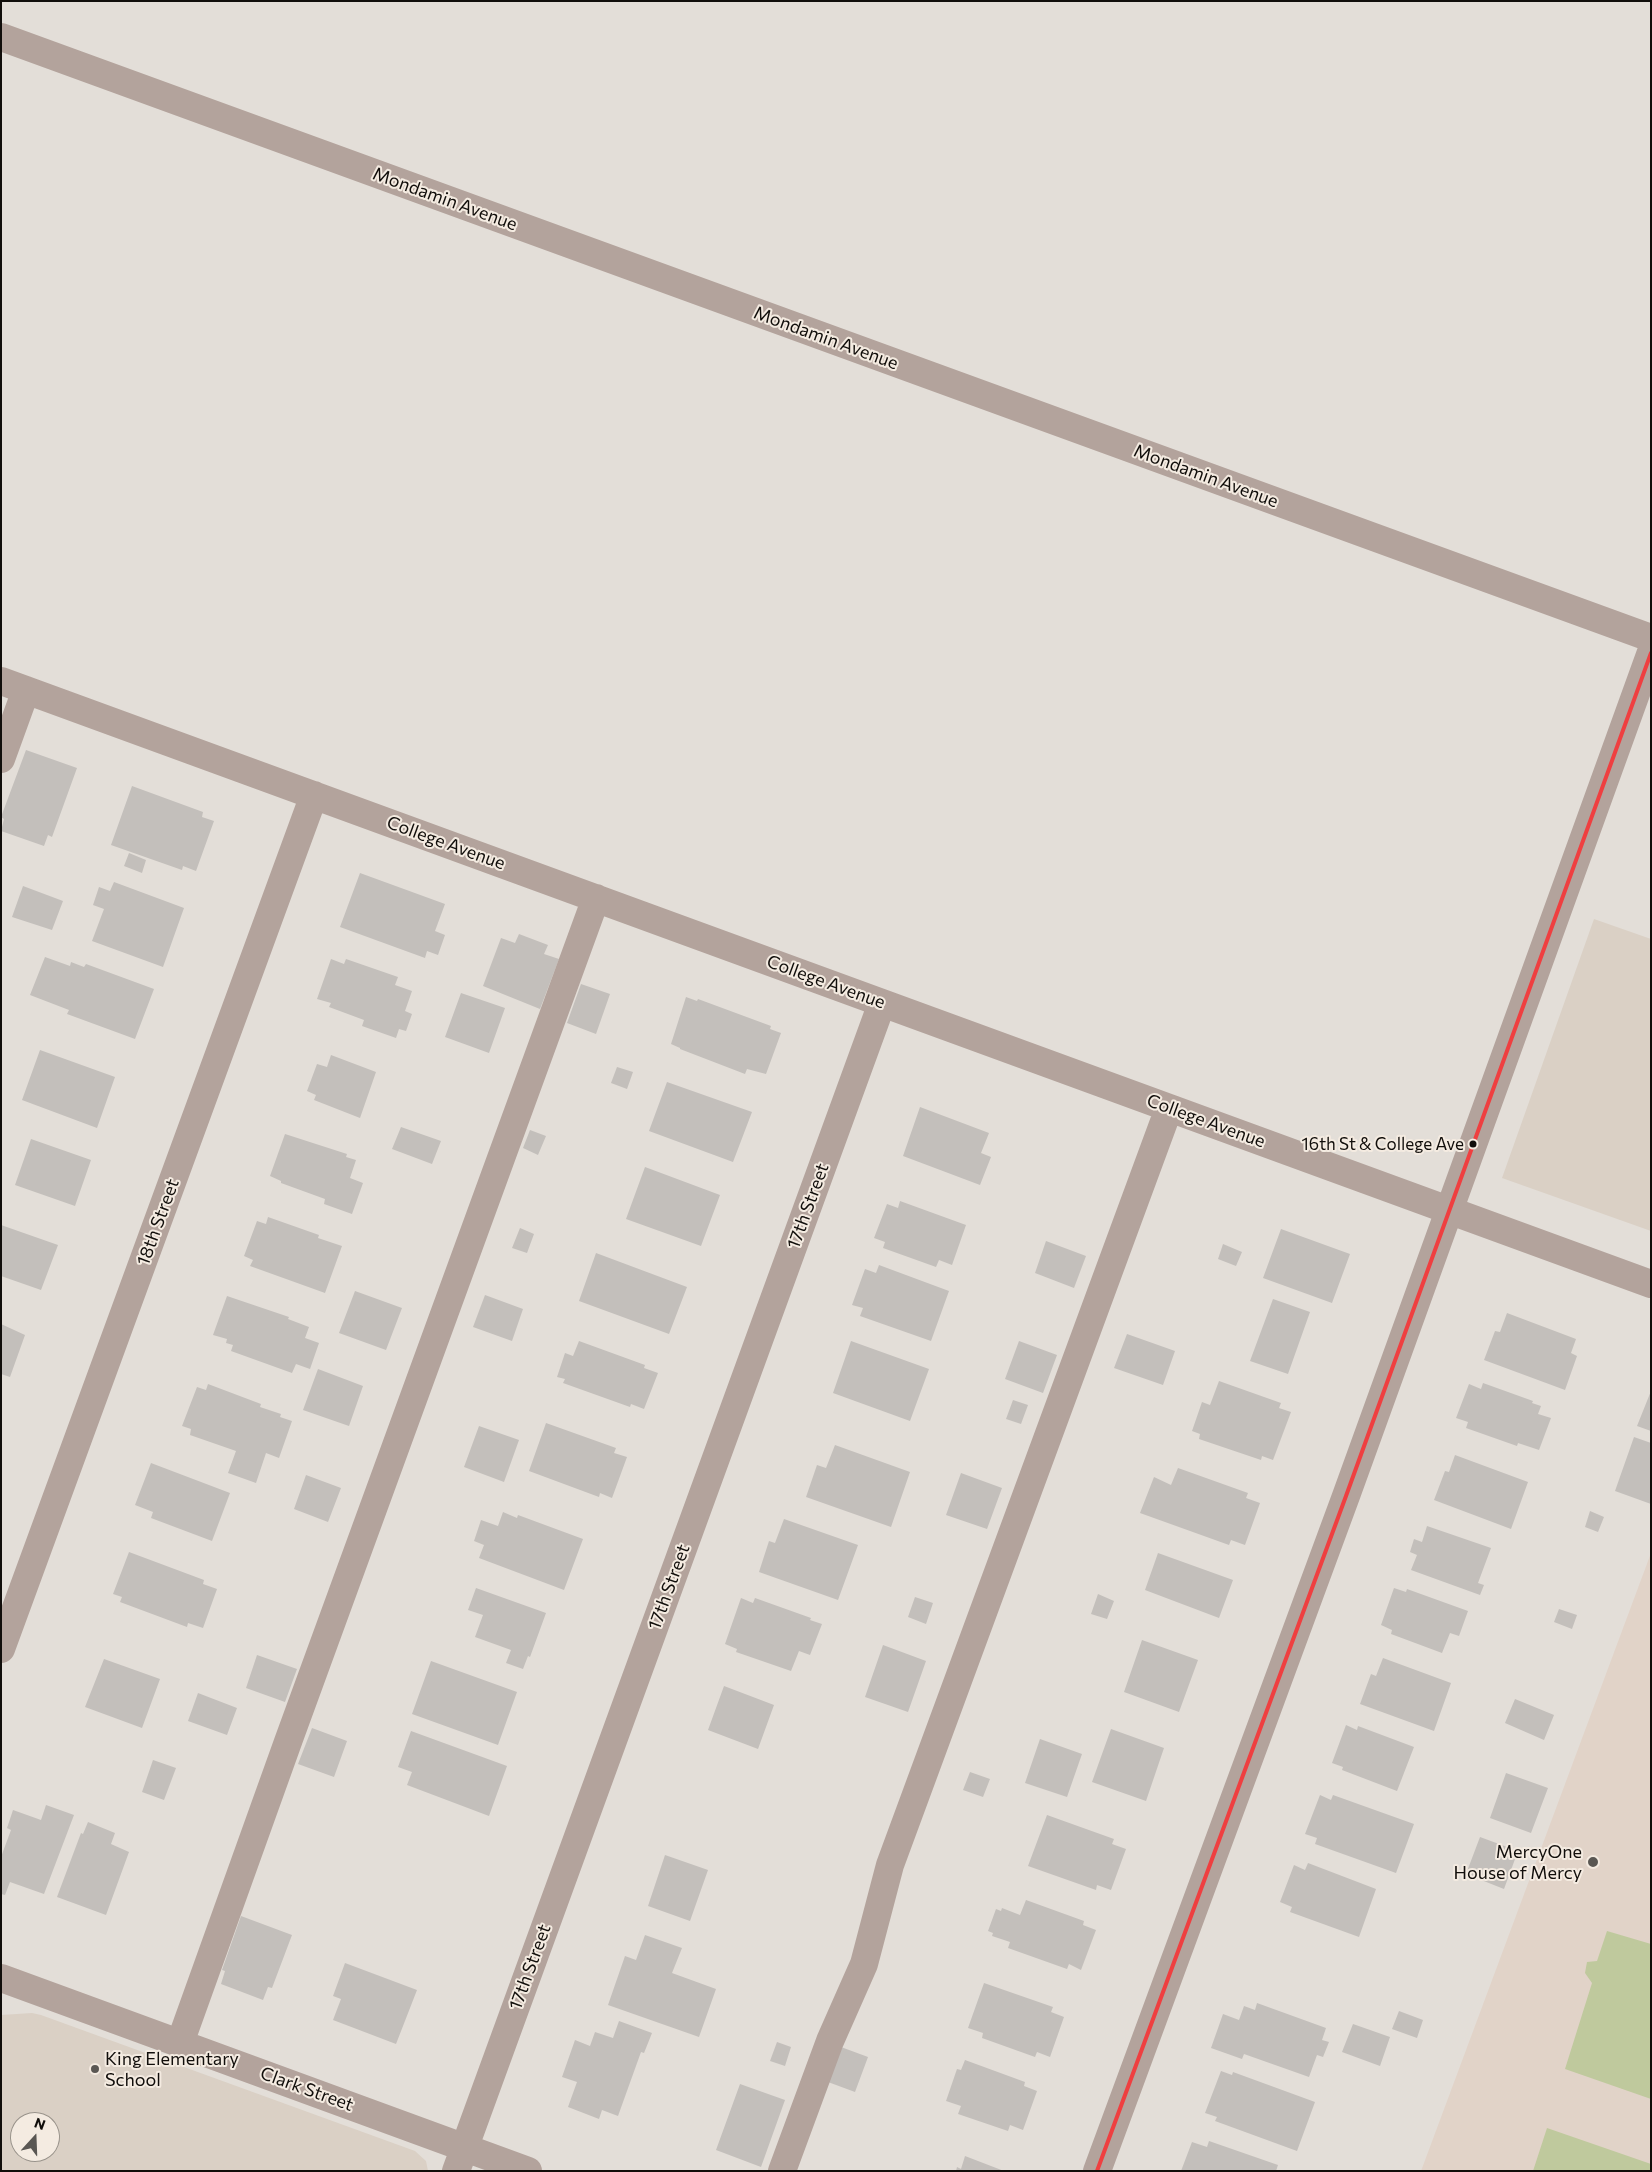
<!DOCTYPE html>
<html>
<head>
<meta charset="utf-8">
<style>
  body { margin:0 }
  #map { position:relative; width:1652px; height:2172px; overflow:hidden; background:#e3ded8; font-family:Commissioner,sans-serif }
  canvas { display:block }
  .frame { position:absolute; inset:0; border:2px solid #110e0b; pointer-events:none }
  .north { position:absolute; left:10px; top:2112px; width:50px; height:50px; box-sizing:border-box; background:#f4ebe1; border:1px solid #99938b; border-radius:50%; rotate:20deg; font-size:14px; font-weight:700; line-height:20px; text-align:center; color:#110e0b }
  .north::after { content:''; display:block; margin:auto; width:18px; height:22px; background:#5a5753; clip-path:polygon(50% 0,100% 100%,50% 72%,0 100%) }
</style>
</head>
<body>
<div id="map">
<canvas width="1652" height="2172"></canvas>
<div class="frame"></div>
<div class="north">N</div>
</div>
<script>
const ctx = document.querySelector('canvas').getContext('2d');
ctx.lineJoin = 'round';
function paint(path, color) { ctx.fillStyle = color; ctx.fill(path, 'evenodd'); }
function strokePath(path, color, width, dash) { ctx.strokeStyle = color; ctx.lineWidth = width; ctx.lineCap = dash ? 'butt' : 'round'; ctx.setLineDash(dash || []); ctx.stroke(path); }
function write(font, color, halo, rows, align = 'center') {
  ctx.font = font + ' Commissioner,sans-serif'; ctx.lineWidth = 4; ctx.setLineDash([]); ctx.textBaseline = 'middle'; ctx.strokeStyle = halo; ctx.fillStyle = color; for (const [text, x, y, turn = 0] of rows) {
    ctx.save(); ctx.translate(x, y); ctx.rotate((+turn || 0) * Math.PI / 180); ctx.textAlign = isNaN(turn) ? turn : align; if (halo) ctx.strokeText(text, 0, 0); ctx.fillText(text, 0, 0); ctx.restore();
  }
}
const commercial = new Path2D(`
  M 1651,1553 L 1651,2171 L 1421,2171 Z`);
const built = new Path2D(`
  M 1594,919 L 1651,939 L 1651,1231 L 1502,1178 Z
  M 32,2013 L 41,2015 L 415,2151 L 426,2161 L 428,2171 L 1,2171 L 1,2015 ZM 20,2122 L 50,2122 L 50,2152 L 20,2152 Z`);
const green = new Path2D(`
  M 1607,1931 L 1651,1944 L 1651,2099 L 1565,2069 L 1592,1983 L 1585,1973 L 1587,1962 L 1597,1961 Z
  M 1547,2128 L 1651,2164 L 1651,2171 L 1533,2171 Z`);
const building = new Path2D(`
  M 26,750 L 77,768 L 52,837 L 48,835 L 44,846 L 1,831 L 4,819 L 1,817 Z
  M 132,786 L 203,812 L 202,817 L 214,821 L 196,871 L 183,866 L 182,870 L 111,845 Z
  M 129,853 L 146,860 L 142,873 L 124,866 Z
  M 360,873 L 445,904 L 435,931 L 445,935 L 438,955 L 427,951 L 425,958 L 340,927 Z
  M 114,882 L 184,908 L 163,967 L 92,941 L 104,909 L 93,905 L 99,887 L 110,891 Z
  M 23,886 L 63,901 L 52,930 L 12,917 Z
  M 519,934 L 548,945 L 544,954 L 559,959 L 540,1009 L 483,986 L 501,938 L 515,943 Z
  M 45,957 L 70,966 L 71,962 L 84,967 L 86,964 L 154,989 L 135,1039 L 67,1014 L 69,1010 L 30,995 Z
  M 331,959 L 344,964 L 346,959 L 398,977 L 395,985 L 412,991 L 405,1011 L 412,1014 L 406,1031 L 399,1029 L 396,1038 L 362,1026 L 364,1020 L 329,1007 L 331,1003 L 317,999 Z
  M 581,984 L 610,994 L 596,1034 L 567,1023 Z
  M 461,993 L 505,1008 L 489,1053 L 445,1037 Z
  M 686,997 L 697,1001 L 698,999 L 771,1026 L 770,1029 L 781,1033 L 766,1074 L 747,1069 L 745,1074 L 680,1049 L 680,1048 L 671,1044 Z
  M 40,1050 L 115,1077 L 97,1128 L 22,1100 Z
  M 331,1055 L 376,1072 L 360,1118 L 314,1100 L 316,1095 L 307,1091 L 317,1064 L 327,1067 Z
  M 617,1067 L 633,1072 L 627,1089 L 611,1083 Z
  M 667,1082 L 752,1112 L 733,1162 L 649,1131 Z
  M 920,1107 L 989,1133 L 981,1153 L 991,1157 L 980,1185 L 903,1156 Z
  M 401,1127 L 441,1141 L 432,1164 L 392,1149 Z
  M 530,1130 L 546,1136 L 538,1155 L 523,1148 Z
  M 285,1134 L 347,1154 L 346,1157 L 356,1160 L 350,1178 L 363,1183 L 352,1214 L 324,1204 L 325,1199 L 281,1183 L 281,1181 L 270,1176 Z
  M 31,1139 L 91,1160 L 75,1206 L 15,1185 Z
  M 645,1167 L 720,1195 L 701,1246 L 626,1219 Z
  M 900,1201 L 966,1225 L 952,1265 L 939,1260 L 936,1267 L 883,1248 L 885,1242 L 874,1238 L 887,1204 L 898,1208 Z
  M 268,1217 L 319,1235 L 318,1238 L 342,1246 L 325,1293 L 250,1266 L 253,1260 L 244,1256 L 257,1221 L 266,1224 Z
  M 1,1225 L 58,1245 L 41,1290 L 1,1276 Z
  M 520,1228 L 534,1234 L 527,1253 L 512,1248 Z
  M 1281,1229 L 1350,1254 L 1332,1303 L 1263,1278 Z
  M 1046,1241 L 1086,1256 L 1074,1288 L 1035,1273 Z
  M 1223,1244 L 1242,1252 L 1236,1266 L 1218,1259 Z
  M 596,1253 L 687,1287 L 669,1334 L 579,1301 Z
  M 879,1265 L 949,1291 L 931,1341 L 860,1316 L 863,1308 L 852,1305 L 865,1269 L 876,1273 Z
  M 355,1291 L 402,1308 L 386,1350 L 339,1333 Z
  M 485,1295 L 523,1309 L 512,1341 L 473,1327 Z
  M 227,1296 L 289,1317 L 288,1319 L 309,1327 L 305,1338 L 319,1343 L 310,1369 L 296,1364 L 292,1373 L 231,1351 L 233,1345 L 226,1343 L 227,1339 L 213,1335 Z
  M 1273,1299 L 1310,1312 L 1288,1374 L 1250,1361 Z
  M 1507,1313 L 1576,1339 L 1571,1353 L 1577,1356 L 1565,1390 L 1484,1360 L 1495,1331 L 1500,1332 Z
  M 1,1324 L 25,1335 L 10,1377 L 1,1374 Z
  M 1127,1334 L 1175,1351 L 1163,1385 L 1114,1368 Z
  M 579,1341 L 645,1365 L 644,1368 L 658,1373 L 644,1409 L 631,1404 L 630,1407 L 563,1383 L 565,1379 L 557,1377 L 565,1353 L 573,1356 Z
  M 851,1341 L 929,1369 L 910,1421 L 833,1393 Z
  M 1019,1341 L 1057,1355 L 1043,1393 L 1005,1379 Z
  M 318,1369 L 363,1386 L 349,1426 L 303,1410 Z
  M 1219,1381 L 1281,1403 L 1279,1408 L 1291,1412 L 1273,1460 L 1262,1456 L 1261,1460 L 1199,1439 L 1200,1434 L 1192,1431 L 1202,1402 L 1210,1405 Z
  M 1483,1383 L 1533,1401 L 1532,1403 L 1541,1406 L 1538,1414 L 1551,1418 L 1539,1450 L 1518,1443 L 1517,1446 L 1466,1428 L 1468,1422 L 1456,1418 L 1469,1384 L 1481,1389 Z
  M 208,1384 L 261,1404 L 260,1407 L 281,1414 L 280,1417 L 292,1421 L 279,1458 L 266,1453 L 256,1483 L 228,1473 L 236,1451 L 190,1435 L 191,1429 L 182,1426 L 197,1387 L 206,1390 Z
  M 1651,1391 L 1651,1431 L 1637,1426 Z
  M 1013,1400 L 1028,1405 L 1021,1424 L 1006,1419 Z
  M 546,1423 L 616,1448 L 614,1453 L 627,1457 L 612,1498 L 600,1493 L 599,1497 L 529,1471 Z
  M 479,1426 L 519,1440 L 504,1482 L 464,1467 Z
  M 1634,1437 L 1651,1443 L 1651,1504 L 1615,1491 Z
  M 835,1445 L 910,1472 L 891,1527 L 806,1497 L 817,1465 L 826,1468 Z
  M 1455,1455 L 1528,1482 L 1511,1529 L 1434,1500 L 1445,1471 L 1449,1472 Z
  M 151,1463 L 230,1493 L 212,1541 L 151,1518 L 153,1512 L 135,1505 Z
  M 1178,1468 L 1248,1493 L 1246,1498 L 1260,1503 L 1245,1545 L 1231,1540 L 1229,1545 L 1140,1513 L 1154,1477 L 1171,1485 Z
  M 961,1473 L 1002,1488 L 987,1529 L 946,1515 Z
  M 306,1475 L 341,1488 L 328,1522 L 294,1509 Z
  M 1590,1511 L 1604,1517 L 1598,1532 L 1585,1527 Z
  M 503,1512 L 517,1518 L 518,1515 L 583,1539 L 564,1590 L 479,1558 L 484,1545 L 474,1541 L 481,1520 L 498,1526 Z
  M 784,1519 L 858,1545 L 838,1600 L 759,1572 L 769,1541 L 775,1543 Z
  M 1427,1526 L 1491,1548 L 1478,1583 L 1484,1585 L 1480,1595 L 1411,1570 L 1417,1555 L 1410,1552 L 1414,1539 L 1422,1542 Z
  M 129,1552 L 204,1580 L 203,1584 L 217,1589 L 203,1628 L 188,1623 L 187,1627 L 120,1602 L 122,1597 L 113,1594 Z
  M 1158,1553 L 1233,1580 L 1219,1618 L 1145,1590 Z
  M 476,1588 L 546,1613 L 530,1657 L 528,1656 L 523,1669 L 506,1663 L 511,1650 L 475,1637 L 483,1615 L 468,1610 Z
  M 1394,1588 L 1406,1592 L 1407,1589 L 1468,1611 L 1459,1636 L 1450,1633 L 1442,1653 L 1391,1634 L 1392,1630 L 1381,1625 Z
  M 1098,1594 L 1114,1601 L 1107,1619 L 1091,1614 Z
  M 915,1597 L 933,1603 L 926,1624 L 908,1617 Z
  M 741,1598 L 753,1603 L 755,1598 L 811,1618 L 810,1620 L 822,1624 L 810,1655 L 799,1651 L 791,1671 L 736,1652 L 737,1649 L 725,1644 Z
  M 1559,1609 L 1577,1615 L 1572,1629 L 1554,1622 Z
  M 1142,1640 L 1198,1660 L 1179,1712 L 1124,1692 Z
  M 883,1645 L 926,1661 L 908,1712 L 865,1697 Z
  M 257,1655 L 297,1669 L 285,1702 L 246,1688 Z
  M 1383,1658 L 1451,1683 L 1434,1731 L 1360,1704 L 1371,1674 L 1376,1676 Z
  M 104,1659 L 160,1679 L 142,1728 L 85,1707 Z
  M 431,1661 L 517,1692 L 498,1745 L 412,1714 Z
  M 724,1686 L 774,1705 L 758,1749 L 708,1730 Z
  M 198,1693 L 237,1708 L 227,1735 L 188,1721 Z
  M 1515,1699 L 1554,1715 L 1544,1740 L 1505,1723 Z
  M 1346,1725 L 1357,1730 L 1358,1726 L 1414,1747 L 1397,1791 L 1342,1770 L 1343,1767 L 1332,1763 Z
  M 312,1728 L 347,1741 L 334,1777 L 298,1764 Z
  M 1111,1729 L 1164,1748 L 1146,1801 L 1092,1782 Z
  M 411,1731 L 507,1766 L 489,1816 L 407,1785 L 412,1772 L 398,1767 Z
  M 1040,1739 L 1082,1754 L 1067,1797 L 1025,1783 Z
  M 153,1760 L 176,1768 L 164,1800 L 142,1792 Z
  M 970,1772 L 990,1779 L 983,1797 L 963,1790 Z
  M 1506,1773 L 1548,1788 L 1531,1833 L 1490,1818 Z
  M 1320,1795 L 1331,1800 L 1333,1795 L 1414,1824 L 1396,1873 L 1315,1844 L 1317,1838 L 1305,1834 Z
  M 46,1805 L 74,1815 L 44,1894 L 10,1882 L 5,1895 L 1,1894 L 1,1857 L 11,1830 L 7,1828 L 13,1810 L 41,1820 Z
  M 1047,1815 L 1114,1839 L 1112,1844 L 1126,1849 L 1111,1890 L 1097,1885 L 1096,1890 L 1028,1866 Z
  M 88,1822 L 115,1833 L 111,1844 L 129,1852 L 106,1915 L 57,1897 L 81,1833 L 83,1834 Z
  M 1480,1837 L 1518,1851 L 1504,1889 L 1466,1874 Z
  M 665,1855 L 708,1870 L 690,1921 L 648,1906 Z
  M 1308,1863 L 1376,1889 L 1359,1937 L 1290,1912 L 1292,1907 L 1280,1902 L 1294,1865 L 1305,1870 Z
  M 1026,1900 L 1084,1921 L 1083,1925 L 1096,1930 L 1081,1970 L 1069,1964 L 1067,1969 L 1008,1948 L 1010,1942 L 992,1936 L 993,1933 L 988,1931 L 996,1909 L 1001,1911 L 1002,1908 L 1020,1915 Z
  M 241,1916 L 292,1935 L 272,1988 L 268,1987 L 263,2000 L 221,1984 L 225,1971 L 222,1970 Z
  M 645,1935 L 682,1948 L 672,1973 L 716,1989 L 699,2037 L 608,2005 L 625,1956 L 636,1960 Z
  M 345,1963 L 417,1990 L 396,2044 L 333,2020 L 341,1999 L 333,1996 Z
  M 984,1983 L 1053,2007 L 1051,2012 L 1064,2017 L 1050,2057 L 1037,2052 L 1035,2057 L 982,2038 L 983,2033 L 968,2028 Z
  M 1257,2003 L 1326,2028 L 1322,2040 L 1329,2042 L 1323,2057 L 1317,2055 L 1309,2077 L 1244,2054 L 1242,2059 L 1211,2048 L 1223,2014 L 1239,2020 L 1244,2006 L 1255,2010 Z
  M 1399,2011 L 1423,2020 L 1417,2038 L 1392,2029 Z
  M 619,2021 L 652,2033 L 644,2053 L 641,2052 L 618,2116 L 602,2110 L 599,2119 L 568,2107 L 577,2082 L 562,2077 L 575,2040 L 590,2046 L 595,2032 L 613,2038 Z
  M 1353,2024 L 1390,2037 L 1380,2066 L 1342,2052 Z
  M 777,2042 L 791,2047 L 785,2066 L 770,2061 Z
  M 841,2047 L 868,2057 L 855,2092 L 828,2082 Z
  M 965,2060 L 1025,2082 L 1024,2086 L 1037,2091 L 1023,2130 L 1010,2125 L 1008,2131 L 958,2114 L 961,2106 L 946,2101 L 957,2069 L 961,2070 Z
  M 1221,2071 L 1232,2075 L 1233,2072 L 1315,2102 L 1297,2151 L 1215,2121 L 1217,2117 L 1205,2113 Z
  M 740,2084 L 785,2100 L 761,2167 L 716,2150 Z
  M 1209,2141 L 1278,2165 L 1276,2171 L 1181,2171 L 1192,2142 L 1207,2147 Z
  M 965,2156 L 1004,2171 L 956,2171 L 957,2167 L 961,2169 Z`);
const minor = new Path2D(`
  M 1,37 L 1651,638
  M 1,681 L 1651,1284
  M 1,759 L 26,690
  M 1,1649 L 314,795
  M 1,1978 L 528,2171
  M 180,2043 L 289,1739 L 596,898
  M 456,2171 L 882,1003
  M 782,2171 L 830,2041 L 864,1964 L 890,1865 L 1169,1108
  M 1097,2171 L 1346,1496 L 1651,652`);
const bus1 = new Path2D(`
  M 1097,2171 L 1346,1496 L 1651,653`);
const markers = [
  [1473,1144,4.5,"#110e0b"],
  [1593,1862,6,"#5a5753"],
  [95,2069,5,"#5a5753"]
];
const busNames = [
  ["16th St & College Ave",1464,1144]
];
const streetNames = [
  ["Mondamin Avenue",445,199,20],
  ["Mondamin Avenue",826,338,20],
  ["Mondamin Avenue",1206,476,20],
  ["College Avenue",446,843,20],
  ["College Avenue",826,982,20],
  ["College Avenue",1206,1121,20],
  ["17th Street",808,1206,-70],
  ["18th Street",158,1222,-70],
  ["17th Street",669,1587,-70],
  ["17th Street",530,1967,-70],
  ["Clark Street",307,2089,20]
];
const poiNames = [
  ["MercyOne",1582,1852],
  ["House of Mercy",1582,1873],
  ["King Elementary",105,2059,"left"],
  ["School",105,2080,"left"]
];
paint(commercial, '#e1d3c8');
paint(built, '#dad0c5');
paint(green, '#bfc99d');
paint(building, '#c3bfbb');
strokePath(minor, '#b3a39c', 28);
strokePath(bus1, '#ef3f40', 4);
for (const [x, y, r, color] of markers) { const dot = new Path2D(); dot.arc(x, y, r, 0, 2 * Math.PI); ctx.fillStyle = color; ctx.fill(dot); strokePath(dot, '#f4ebe1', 2); }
write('17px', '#110e0b', '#f4ebe1', busNames, 'right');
write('18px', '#110e0b', '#f4ebe1', streetNames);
write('18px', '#110e0b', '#f4ebe1', poiNames, 'right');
</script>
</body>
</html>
